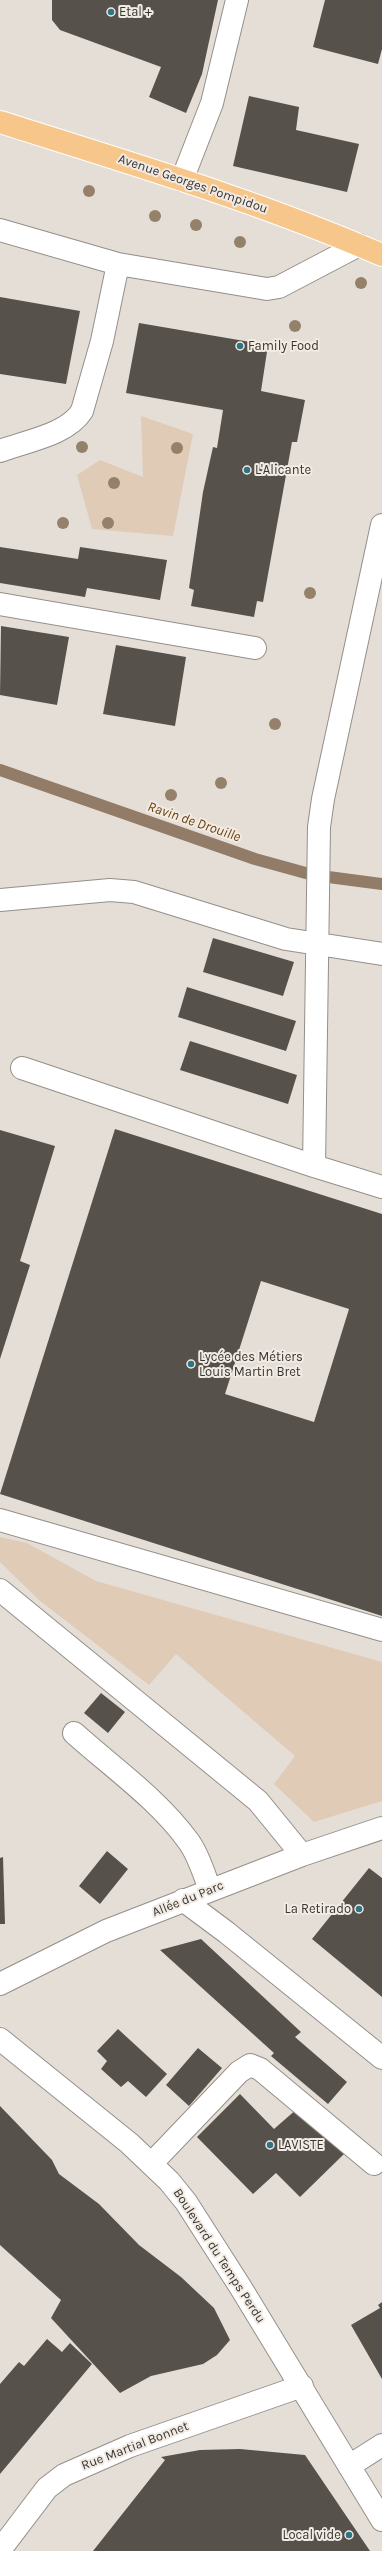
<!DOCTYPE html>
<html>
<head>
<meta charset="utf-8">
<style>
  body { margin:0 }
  canvas { display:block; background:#e4ded7 }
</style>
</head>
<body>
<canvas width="382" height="2551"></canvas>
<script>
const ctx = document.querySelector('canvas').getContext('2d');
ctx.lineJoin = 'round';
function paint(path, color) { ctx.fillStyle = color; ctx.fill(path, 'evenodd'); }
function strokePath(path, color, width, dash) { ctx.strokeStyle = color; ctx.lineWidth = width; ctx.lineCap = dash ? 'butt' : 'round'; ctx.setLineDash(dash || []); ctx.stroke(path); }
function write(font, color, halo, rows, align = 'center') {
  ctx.font = font + ' Karla,sans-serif'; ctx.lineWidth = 4; ctx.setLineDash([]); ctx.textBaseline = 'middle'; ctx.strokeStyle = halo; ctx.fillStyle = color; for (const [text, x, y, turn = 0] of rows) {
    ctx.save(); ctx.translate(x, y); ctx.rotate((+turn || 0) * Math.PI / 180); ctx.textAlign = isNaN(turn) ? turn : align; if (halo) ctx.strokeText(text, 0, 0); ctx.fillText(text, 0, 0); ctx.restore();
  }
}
const green = new Path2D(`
  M 141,416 L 193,434 L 173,536 L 92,529 L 77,475 L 100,460 L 143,477 Z
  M 0,1537 L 27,1543 L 96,1581 L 382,1662 L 382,1801 L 314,1822 L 274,1784 L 295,1756 L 176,1654 L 149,1685 L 39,1600 L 0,1562 Z`);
const stream = new Path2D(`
  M 0,770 L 255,859 L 313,875 L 382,884`);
const building = new Path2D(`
  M 52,0 L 218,0 L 202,74 L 186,113 L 149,97 L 161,67 L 60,30 L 52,20 Z
  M 325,0 L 382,0 L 382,49 L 378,64 L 313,47 Z
  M 249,96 L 299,107 L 296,130 L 359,144 L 347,192 L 233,166 Z
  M 0,297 L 80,311 L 66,384 L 0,374 Z
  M 139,323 L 268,345 L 261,391 L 305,400 L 297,442 L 292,442 L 263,602 L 257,601 L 254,617 L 191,606 L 194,590 L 189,588 L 203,492 L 213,447 L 217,448 L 223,410 L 126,393 Z
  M 0,547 L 78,559 L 80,547 L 167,560 L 160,600 L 87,588 L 85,597 L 0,583 Z
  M 1,626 L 69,637 L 57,705 L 0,695 Z
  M 116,645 L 186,657 L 175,726 L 103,714 Z
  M 213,938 L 294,962 L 283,996 L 203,972 Z
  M 187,987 L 296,1021 L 286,1051 L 178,1017 Z
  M 190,1041 L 297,1075 L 288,1104 L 180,1070 Z
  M 115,1129 L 382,1214 L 382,1616 L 0,1494 ZM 261,1281 L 349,1309 L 314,1422 L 225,1394 Z
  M 0,1130 L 55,1146 L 20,1261 L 30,1265 L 0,1359 Z
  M 101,1693 L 125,1712 L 108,1733 L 84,1713 Z
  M 107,1851 L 128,1869 L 100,1904 L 79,1886 Z
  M 3,1857 L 5,1924 L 0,1924 L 0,1858 Z
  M 369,1868 L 382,1878 L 382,1997 L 312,1939 Z
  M 201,1939 L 301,2032 L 295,2037 L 347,2082 L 328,2104 L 271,2056 L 274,2053 L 160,1950 Z
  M 118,2029 L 167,2074 L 146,2097 L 128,2081 L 121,2087 L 101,2069 L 107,2061 L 97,2051 Z
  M 198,2048 L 222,2068 L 189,2106 L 166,2085 Z
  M 240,2094 L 274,2129 L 298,2108 L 344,2154 L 300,2197 L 276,2173 L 253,2194 L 197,2137 Z
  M 0,2106 L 52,2160 L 59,2174 L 99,2204 L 139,2245 L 181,2277 L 214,2308 L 230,2340 L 217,2355 L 203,2364 L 151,2376 L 120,2393 L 51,2318 L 61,2300 L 0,2245 Z
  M 382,2302 L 382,2379 L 351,2325 L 380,2308 L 378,2305 Z
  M 47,2339 L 62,2352 L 70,2343 L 92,2364 L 0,2474 L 0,2384 L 19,2362 L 24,2366 Z
  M 240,2449 L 305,2455 L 370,2551 L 93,2551 L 165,2460 L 161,2457 L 200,2450 Z`);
const minor = new Path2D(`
  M 182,180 L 212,103 L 237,0
  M 0,230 L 118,264 L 267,289 L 279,287 L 359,245
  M 0,451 C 26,441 67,435 82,411 L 102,341 L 118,264
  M 0,604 L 255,648
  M 0,900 L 110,890 L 134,892 L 286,939 L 382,954
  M 22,1068 L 314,1166 L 319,827 L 323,799 L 382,525
  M 314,1166 L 382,1187
  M 0,1520 L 382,1630
  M 0,1590 L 258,1801 L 302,1855
  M 74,1733 C 113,1768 159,1800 189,1842 C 199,1856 204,1874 210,1890
  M 183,1900 L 226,1932 L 382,2058
  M 0,1984 L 106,1931 L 302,1855 L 382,1828
  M 0,2039 L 129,2143 L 169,2181 L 186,2202 L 241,2288 L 382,2520
  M 152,2163 L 239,2072 L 250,2065 L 260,2069 L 374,2164
  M 349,2466 L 382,2445
  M 0,2550 L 47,2488 L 64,2475 L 130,2446 L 302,2386`);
const major = new Path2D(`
  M 0,122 C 129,163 258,201 382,255`);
const trees = [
  [89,191],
  [155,216],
  [196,225],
  [240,242],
  [361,283],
  [295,326],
  [82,447],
  [177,448],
  [114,483],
  [63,523],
  [108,523],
  [310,593],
  [275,724],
  [221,783],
  [171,795]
];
const markers = [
  [111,12,4,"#307384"],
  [240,346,4,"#307384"],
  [247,470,4,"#307384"],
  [191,1364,4,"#307384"],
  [359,1909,4,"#307384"],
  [270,2145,4,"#307384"],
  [349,2535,4,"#307384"]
];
const poiNames = [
  ["Etal +",119,12],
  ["Family Food",248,346],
  ["L'Alicante",255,470],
  ["Lycée des Métiers",199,1357],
  ["Louis Martin Bret",199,1372],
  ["La Retirado",351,1909,"right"],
  ["LAVISTE",278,2145],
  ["Local vide",341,2535,"right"]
];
const streetNames = [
  ["Avenue Georges Pompidou",193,184,19],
  ["Allée du Parc",188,1899,-22],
  ["Boulevard du Temps Perdu",219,2256,57],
  ["Rue Martial Bonnet",135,2446,-21]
];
const waterNames = [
  ["Ravin de Drouille",194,822,19]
];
paint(green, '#e0cbb6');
strokePath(stream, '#927c67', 12);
paint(building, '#57514c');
strokePath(minor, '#958f89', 24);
strokePath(major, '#fff', 24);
strokePath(minor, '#fff', 22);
strokePath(major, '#f7c68b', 22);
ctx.fillStyle = '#95816a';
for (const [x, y] of trees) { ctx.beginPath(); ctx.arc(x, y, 6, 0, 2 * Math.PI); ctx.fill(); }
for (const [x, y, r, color] of markers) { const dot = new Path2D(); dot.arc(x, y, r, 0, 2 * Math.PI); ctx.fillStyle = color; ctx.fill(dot); strokePath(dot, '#f2ebe4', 1.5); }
write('13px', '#383533', '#f2ebe4', poiNames, 'left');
write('13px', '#383533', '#f2ebe4', streetNames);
write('italic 14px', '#69410c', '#f2ebe4', waterNames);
</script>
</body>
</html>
